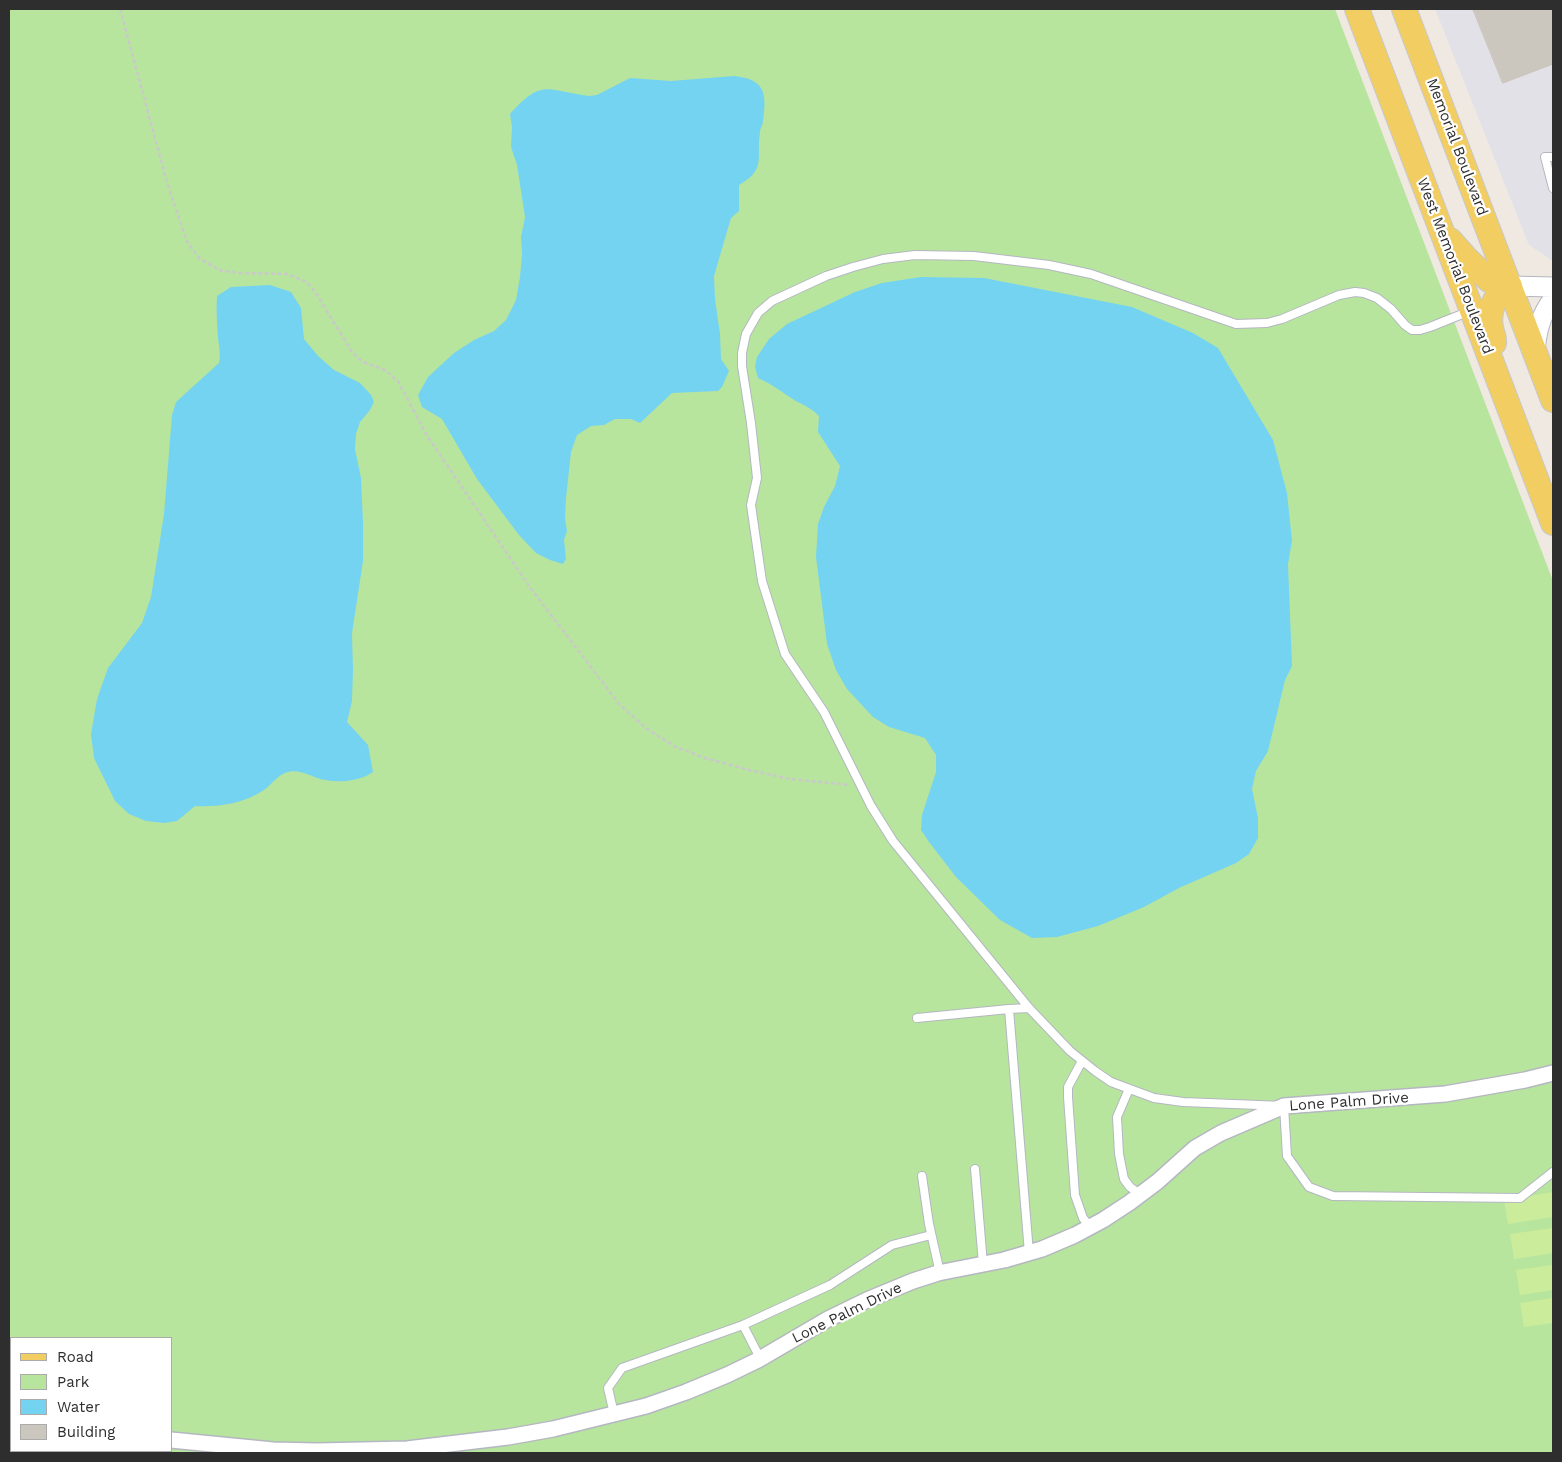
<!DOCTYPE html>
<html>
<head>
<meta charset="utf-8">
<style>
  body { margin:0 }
  #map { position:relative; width:1562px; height:1462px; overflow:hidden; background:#efe9e1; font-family:"Work Sans",sans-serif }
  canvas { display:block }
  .frame { position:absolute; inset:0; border:10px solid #2e2e2e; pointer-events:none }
  .legend { position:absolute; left:10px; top:1337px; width:162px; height:115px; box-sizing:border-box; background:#fff; border:1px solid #ababab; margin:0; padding:6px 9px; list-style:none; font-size:15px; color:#2e2e2e }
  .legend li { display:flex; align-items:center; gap:10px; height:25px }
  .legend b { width:25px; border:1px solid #ababab }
</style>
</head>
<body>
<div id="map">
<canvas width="1562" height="1462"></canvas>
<div class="frame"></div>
<ul class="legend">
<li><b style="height:6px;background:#f2cd62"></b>Road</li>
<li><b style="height:14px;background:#b8e59e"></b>Park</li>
<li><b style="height:14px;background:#74d3f0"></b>Water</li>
<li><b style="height:14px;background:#cbc7bf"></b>Building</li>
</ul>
</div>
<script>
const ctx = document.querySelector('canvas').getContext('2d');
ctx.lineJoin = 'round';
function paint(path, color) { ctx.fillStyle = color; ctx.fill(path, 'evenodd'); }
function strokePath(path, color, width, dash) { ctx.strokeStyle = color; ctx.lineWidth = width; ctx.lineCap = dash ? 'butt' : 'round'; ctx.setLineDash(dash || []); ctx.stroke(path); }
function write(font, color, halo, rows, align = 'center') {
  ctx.font = font + ' "Work Sans",sans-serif'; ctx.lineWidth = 4.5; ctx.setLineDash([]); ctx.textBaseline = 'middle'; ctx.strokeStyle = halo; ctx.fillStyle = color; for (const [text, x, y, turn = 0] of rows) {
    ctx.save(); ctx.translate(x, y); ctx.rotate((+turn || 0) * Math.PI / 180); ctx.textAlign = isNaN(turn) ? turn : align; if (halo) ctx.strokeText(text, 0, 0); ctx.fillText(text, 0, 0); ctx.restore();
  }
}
const industrial = new Path2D(`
  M 1435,9 L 1553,9 L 1553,261 L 1529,245 Z`);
const green = new Path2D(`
  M 9,9 L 1335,9 L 1553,581 L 1553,1453 L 9,1453 ZM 11,1338 L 171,1338 L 171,1451 L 11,1451 Z`);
const pitch = new Path2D(`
  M 1553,1192 L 1553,1217 L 1508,1224 L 1504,1200 Z
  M 1553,1228 L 1553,1253 L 1514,1259 L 1510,1234 Z
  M 1553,1265 L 1553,1290 L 1520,1295 L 1516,1270 Z
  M 1553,1298 L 1553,1323 L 1524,1327 L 1520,1303 Z`);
const water = new Path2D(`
  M 734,76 C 765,79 767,93 763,121 C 763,125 760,128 760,132 C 756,158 767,169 739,185 L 739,211 L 731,218 L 714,276 L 715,299 L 720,334 L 721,359 L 729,371 L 722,387 L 718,391 L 672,393 L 640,423 L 631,419 L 615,419 L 604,425 L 591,426 L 577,435 L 571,452 L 566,498 L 565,518 L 567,531 L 564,540 L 566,559 L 563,564 L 550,560 L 536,553 L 519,535 L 477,479 L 442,419 L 422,407 L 418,395 L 428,377 L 454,353 L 474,340 L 494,331 L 506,320 L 516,300 L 520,277 L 522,254 L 521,237 L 525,217 L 517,165 L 511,147 L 512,127 L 510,114 C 542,78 546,90 589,96 L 597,95 L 630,78 L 671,81 Z
  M 921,277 L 984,278 L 1132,307 L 1193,333 L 1218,348 L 1273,440 L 1287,493 L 1292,541 L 1288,564 L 1292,666 L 1285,680 L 1268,751 L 1256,771 L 1252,789 L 1258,818 L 1258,838 L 1249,854 L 1236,863 L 1179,888 L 1144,907 L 1098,926 L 1057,937 L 1032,938 L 1000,920 L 956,877 L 929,842 L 921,830 L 922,815 L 936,772 L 936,755 L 925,738 L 889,727 L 873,717 L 847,689 L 836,670 L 827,644 L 816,557 L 818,524 L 824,507 L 835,486 L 840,466 L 818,432 L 819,416 C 811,408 805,406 796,401 C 783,393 772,384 758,378 L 755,367 L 757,357 L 769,339 L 787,324 L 855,292 L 882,283 Z
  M 270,285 L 291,292 L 301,308 L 304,339 L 318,356 L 334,370 L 360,383 L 371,395 L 374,402 L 370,410 L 360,422 L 356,434 L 355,449 L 361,478 L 363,523 L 363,561 L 352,633 L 353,670 L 352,701 L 347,722 L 368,745 L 373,772 C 360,781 341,783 325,780 C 312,778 299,767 285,773 C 277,776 271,785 264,790 C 243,804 219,807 195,806 L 177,821 L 164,823 L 146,821 L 129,814 L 115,801 L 94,758 L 91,734 L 97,699 L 108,668 L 142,623 L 151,597 L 164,514 L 172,415 L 176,402 L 219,363 C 221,354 219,347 218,338 C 217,324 216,310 217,296 L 231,287 Z`);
const shadow = new Path2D(`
  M 1475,9 L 1553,9 L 1553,62 L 1503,81 Z`);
const building = new Path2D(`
  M 1473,9 L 1553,9 L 1553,64 L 1503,83 Z`);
const path = new Path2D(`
  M 120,9 L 168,186 L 187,242 L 199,258 L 219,270 L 238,273 L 288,274 L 307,282 L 317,295 L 352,352 L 363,362 L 385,370 L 398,381 L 426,434 L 529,586 L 619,704 L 647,729 L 676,747 L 705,758 L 749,770 L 790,779 L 850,785`);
const service = new Path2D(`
  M 1553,157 L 1545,157 L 1553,188
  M 1470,311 L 1430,327 L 1420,330 L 1412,330 L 1405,325 L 1391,309 L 1377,298 L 1364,293 L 1355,292 L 1339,295 L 1282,319 L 1267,323 L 1236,324 L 1091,274 L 1049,265 L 974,256 L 915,255 L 883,259 L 853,267 L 826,276 L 772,301 L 758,313 L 746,334 L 742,353 L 742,366 L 751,423 L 757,478 L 751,505 L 762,581 L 785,654 L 824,712 L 871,806 L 893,841 L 1029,1008 L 1070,1051 L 1095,1071 L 1111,1082 L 1154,1098 L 1183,1102 L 1284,1106 L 1287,1156 L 1309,1187 L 1333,1196 L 1520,1198 L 1553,1172
  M 917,1018 L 1009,1009
  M 1082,1061 L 1068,1087 L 1068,1097 L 1075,1195 L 1083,1218 L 1090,1227
  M 1129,1089 L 1117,1117 L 1119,1154 L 1124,1179 L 1130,1187 L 1140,1194
  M 975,1169 L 983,1264
  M 922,1176 L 929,1224 L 940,1273
  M 1029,1253 L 1009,1009 L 1029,1008
  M 743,1325 L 830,1285 L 892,1245 L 931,1235
  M 614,1414 L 608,1388 L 622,1368 L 743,1325 L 760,1358`);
const minor = new Path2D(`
  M 9,1402 L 11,1403
  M 171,1440 L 273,1450 L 317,1451 L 407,1449 L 508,1437 L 553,1429 L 646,1406 L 686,1392 L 727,1375 L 758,1360 L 828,1319 L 867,1300 L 913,1281 L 938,1273 L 1004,1260 L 1042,1249 L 1075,1235 L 1103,1220 L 1129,1203 L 1157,1182 L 1195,1148 L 1221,1133 L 1284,1106 L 1445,1094 L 1525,1080 L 1553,1073`);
const tertiary = new Path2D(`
  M 1510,286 L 1553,287
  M 1535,351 C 1537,331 1540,316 1553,299`);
const primary = new Path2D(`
  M 1357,9 L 1553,523
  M 1404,9 L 1553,400
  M 1450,240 L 1467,259 L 1489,280 L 1510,286
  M 1494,343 C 1495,338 1492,333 1491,328 C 1488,311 1494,294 1510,286`);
const streetNames = [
  ["Memorial Boulevard",1457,147,69],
  ["West Memorial Boulevard",1455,266,69],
  ["Lone Palm Drive",1349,1102,-4],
  ["Lone Palm Drive",847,1313,-26]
];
paint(industrial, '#e3e1e8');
paint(green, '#b8e59e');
paint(pitch, '#cbec9a');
paint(water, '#74d3f0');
paint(shadow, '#0003');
paint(building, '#cbc7bf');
strokePath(building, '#cbc4ba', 1);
strokePath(service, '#b4b7c1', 10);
strokePath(minor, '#b4b7c1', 18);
strokePath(tertiary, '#b4b7c1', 21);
strokePath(primary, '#c9c9c9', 26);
strokePath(path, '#c9c9c9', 2.5, [4, 2.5]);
strokePath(service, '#fff', 8);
strokePath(minor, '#fff', 15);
strokePath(tertiary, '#fff', 19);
strokePath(primary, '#f2cd62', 24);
write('15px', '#2e2e2e', '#fff', streetNames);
</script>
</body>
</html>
